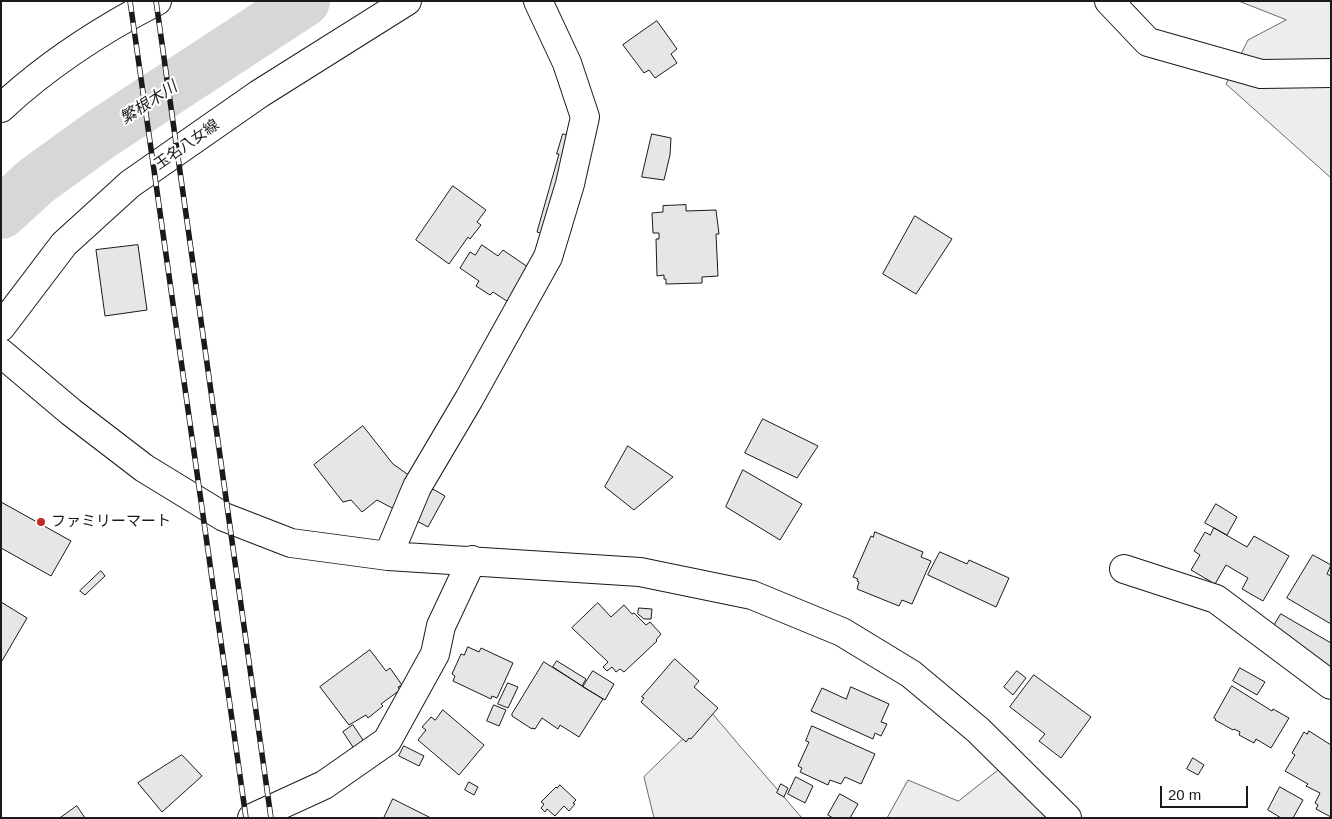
<!DOCTYPE html>
<html>
<head>
<meta charset="utf-8">
<style>
  body { margin:0 }
  #map { position:relative; width:1332px; height:819px; overflow:hidden; background:#fff; font-family:Arial,sans-serif }
  canvas { display:block }
  .frame { position:absolute; inset:0; border:2px solid #1a1a1a; pointer-events:none }
  .scale { position:absolute; left:1160px; top:786px; width:88px; height:22px; box-sizing:border-box; border:2px solid #1a1a1a; border-top:0; padding-left:6px; font-size:15px; line-height:18px; white-space:nowrap; color:#1a1a1a; -webkit-text-stroke:4px #fff; paint-order:stroke }
</style>
</head>
<body>
<div id="map">
<canvas width="1332" height="819"></canvas>
<div class="frame"></div>
<div class="scale">20 m</div>
</div>
<script>
const ctx = document.querySelector('canvas').getContext('2d');
ctx.lineJoin = 'round';
function paint(path, color) { ctx.fillStyle = color; ctx.fill(path, 'evenodd'); }
function strokePath(path, color, width, dash) { ctx.strokeStyle = color; ctx.lineWidth = width; ctx.lineCap = dash ? 'butt' : 'round'; ctx.setLineDash(dash || []); ctx.stroke(path); }
function write(font, color, halo, rows, align = 'center') {
  ctx.font = font + ' Arial,"Noto Sans JP",sans-serif'; ctx.lineWidth = 4; ctx.setLineDash([]); ctx.textBaseline = 'middle'; ctx.strokeStyle = halo; ctx.fillStyle = color; for (const [text, x, y, turn = 0] of rows) {
    ctx.save(); ctx.translate(x, y); ctx.rotate((+turn || 0) * Math.PI / 180); ctx.textAlign = isNaN(turn) ? turn : align; if (halo) ctx.strokeText(text, 0, 0); ctx.fillText(text, 0, 0); ctx.restore();
  }
}
const built = new Path2D(`
  M 1239,1 L 1331,1 L 1331,178 L 1226,84 L 1248,40 L 1286,20 Z
  M 711,712 L 751,759 L 802,818 L 654,818 L 644,777 Z
  M 1010,761 L 1062,818 L 887,818 L 908,780 L 958,801 Z`);
const river = new Path2D(`
  M 1,213 L 36,181 L 101,134 L 304,1`);
const building = new Path2D(`
  M 657,21 L 677,49 L 671,54 L 677,63 L 655,78 L 649,70 L 644,73 L 623,45 Z
  M 563,134 L 583,139 L 567,241 L 537,232 L 559,154 L 557,154 Z
  M 652,134 L 671,138 L 670,155 L 664,180 L 642,177 Z
  M 453,186 L 486,210 L 477,222 L 481,225 L 470,239 L 468,237 L 449,264 L 416,240 Z
  M 686,205 L 686,211 L 716,210 L 719,234 L 716,234 L 718,276 L 702,277 L 702,283 L 666,284 L 666,279 L 664,279 L 664,275 L 657,276 L 656,239 L 659,239 L 659,233 L 653,233 L 652,213 L 663,212 L 663,206 Z
  M 915,216 L 952,239 L 916,294 L 883,274 Z
  M 138,245 L 147,310 L 105,316 L 96,250 Z
  M 482,245 L 498,256 L 503,250 L 544,278 L 522,311 L 493,292 L 490,295 L 476,286 L 479,281 L 460,268 L 470,252 L 475,255 Z
  M 763,419 L 818,446 L 797,478 L 745,453 Z
  M 363,426 L 393,464 L 410,476 L 445,496 L 428,527 L 377,500 L 362,512 L 351,500 L 343,502 L 314,465 Z
  M 628,446 L 673,477 L 634,510 L 605,487 Z
  M 743,470 L 802,504 L 780,540 L 726,507 Z
  M 1,502 L 71,541 L 51,576 L 1,548 Z
  M 1216,504 L 1237,517 L 1227,535 L 1205,523 Z
  M 1214,528 L 1247,547 L 1254,536 L 1289,556 L 1263,601 L 1242,589 L 1248,578 L 1226,565 L 1215,584 L 1191,570 L 1200,555 L 1194,551 L 1205,532 L 1210,535 Z
  M 875,532 L 923,552 L 921,557 L 931,561 L 912,604 L 902,600 L 899,606 L 857,589 L 859,582 L 857,581 L 858,579 L 853,577 L 871,536 L 873,537 Z
  M 940,552 L 967,564 L 969,560 L 1009,578 L 996,607 L 928,575 Z
  M 1313,555 L 1331,565 L 1327,574 L 1331,576 L 1331,624 L 1287,598 Z
  M 101,571 L 105,576 L 85,595 L 80,591 Z
  M 1,602 L 27,618 L 2,661 L 1,660 Z
  M 598,603 L 611,617 L 624,605 L 632,614 L 634,613 L 646,625 L 650,622 L 661,634 L 656,640 L 657,641 L 624,672 L 620,669 L 616,672 L 612,667 L 607,671 L 603,667 L 608,662 L 572,628 Z
  M 639,608 L 652,609 L 651,619 L 644,619 L 638,614 Z
  M 1281,614 L 1331,643 L 1331,667 L 1324,679 L 1263,644 Z
  M 468,647 L 479,652 L 481,648 L 513,663 L 497,698 L 492,696 L 491,699 L 453,681 L 455,676 L 452,674 L 461,654 L 464,655 Z
  M 370,650 L 386,671 L 390,668 L 402,685 L 398,687 L 400,690 L 381,704 L 383,706 L 368,718 L 366,715 L 349,725 L 320,687 Z
  M 675,659 L 699,681 L 694,687 L 718,708 L 691,739 L 689,738 L 686,742 L 641,702 L 644,698 L 642,697 Z
  M 557,661 L 586,679 L 582,686 L 553,667 Z
  M 544,662 L 603,699 L 579,737 L 560,725 L 558,729 L 542,718 L 535,729 L 532,728 L 532,729 L 512,716 L 512,714 Z
  M 1240,668 L 1265,682 L 1257,695 L 1233,681 Z
  M 593,671 L 614,684 L 605,700 L 583,687 Z
  M 1017,671 L 1026,678 L 1013,695 L 1004,687 Z
  M 1034,675 L 1091,717 L 1061,758 L 1039,741 L 1045,734 L 1010,707 Z
  M 508,683 L 518,687 L 508,708 L 498,704 Z
  M 1232,686 L 1272,711 L 1273,709 L 1289,718 L 1271,748 L 1256,739 L 1254,743 L 1239,735 L 1240,732 L 1234,729 L 1233,730 L 1215,720 L 1216,719 L 1214,718 Z
  M 851,687 L 889,704 L 881,722 L 887,724 L 881,736 L 875,733 L 873,739 L 811,711 L 822,688 L 846,699 Z
  M 494,705 L 506,710 L 499,726 L 487,721 Z
  M 443,710 L 484,745 L 459,775 L 418,740 L 426,730 L 422,727 L 431,717 L 435,720 Z
  M 353,725 L 365,743 L 355,750 L 343,732 Z
  M 812,726 L 875,754 L 861,784 L 845,777 L 841,784 L 830,780 L 828,785 L 800,772 L 802,768 L 798,766 L 809,742 L 806,741 Z
  M 1309,731 L 1331,745 L 1331,817 L 1316,809 L 1318,805 L 1315,803 L 1320,793 L 1306,786 L 1308,784 L 1285,771 L 1295,755 L 1292,753 L 1304,732 L 1307,734 Z
  M 404,746 L 424,756 L 419,766 L 399,756 Z
  M 182,755 L 202,776 L 162,812 L 138,783 Z
  M 1193,758 L 1204,765 L 1198,775 L 1187,769 Z
  M 796,777 L 813,786 L 805,803 L 788,794 Z
  M 469,782 L 478,787 L 474,795 L 465,790 Z
  M 781,784 L 788,788 L 784,797 L 777,793 Z
  M 560,785 L 576,800 L 573,803 L 575,804 L 569,811 L 564,806 L 555,816 L 547,809 L 545,812 L 541,808 L 544,804 L 541,802 L 556,787 L 557,788 Z
  M 1280,787 L 1303,800 L 1293,818 L 1281,818 L 1268,810 Z
  M 840,794 L 858,804 L 850,818 L 833,818 L 828,815 Z
  M 393,799 L 431,818 L 384,818 Z
  M 77,806 L 85,818 L 60,818 Z`);
const minor = new Path2D(`
  M 1109,1 L 1148,42 L 1261,74 L 1331,73
  M 1,108 C 47,65 101,30 157,1
  M 1,353 L 71,412 L 144,468 L 224,517 L 291,543 L 388,556 L 640,572 L 752,595 L 842,632 L 911,674 L 978,730 L 1067,818
  M 388,556 L 417,487 L 469,399 L 548,257 L 570,184 L 585,117 L 567,63 L 538,1
  M 1124,569 L 1216,599 L 1331,685
  M 252,818 L 324,785 L 387,741 L 435,654 L 441,626 L 472,560`);
const major = new Path2D(`
  M 1,327 L 64,244 L 130,184 L 259,94 L 407,1`);
const rail = new Path2D(`
  M 130,1 L 246,818
  M 156,1 L 271,818`);
const markers = [
  [41,522,5,"#c62828"]
];
const streetNames = [
  ["玉名八女線",187,145,-35]
];
const poiNames = [
  ["ファミリーマート",51,522]
];
const waterNames = [
  ["繁根木川",149,103,-33]
];
paint(built, '#ededed');
strokePath(built, '#6a6a6a', 1);
strokePath(river, '#d7d7d7', 52);
paint(building, '#e6e6e6');
strokePath(building, '#1a1a1a', 1);
strokePath(minor, '#1a1a1a', 30);
strokePath(major, '#1a1a1a', 30);
strokePath(minor, '#fff', 28);
strokePath(major, '#fff', 28);
strokePath(rail, '#1a1a1a', 5.5);
strokePath(rail, '#fff', 4, [11]);
for (const [x, y, r, color] of markers) { const dot = new Path2D(); dot.arc(x, y, r, 0, 2 * Math.PI); ctx.fillStyle = color; ctx.fill(dot); strokePath(dot, '#fff', 2); }
write('15px', '#1a1a1a', '#fff', streetNames);
write('15px', '#1a1a1a', '#fff', poiNames, 'left');
write('italic 16px', '#1a1a1a', '#fff', waterNames);
</script>
</body>
</html>
